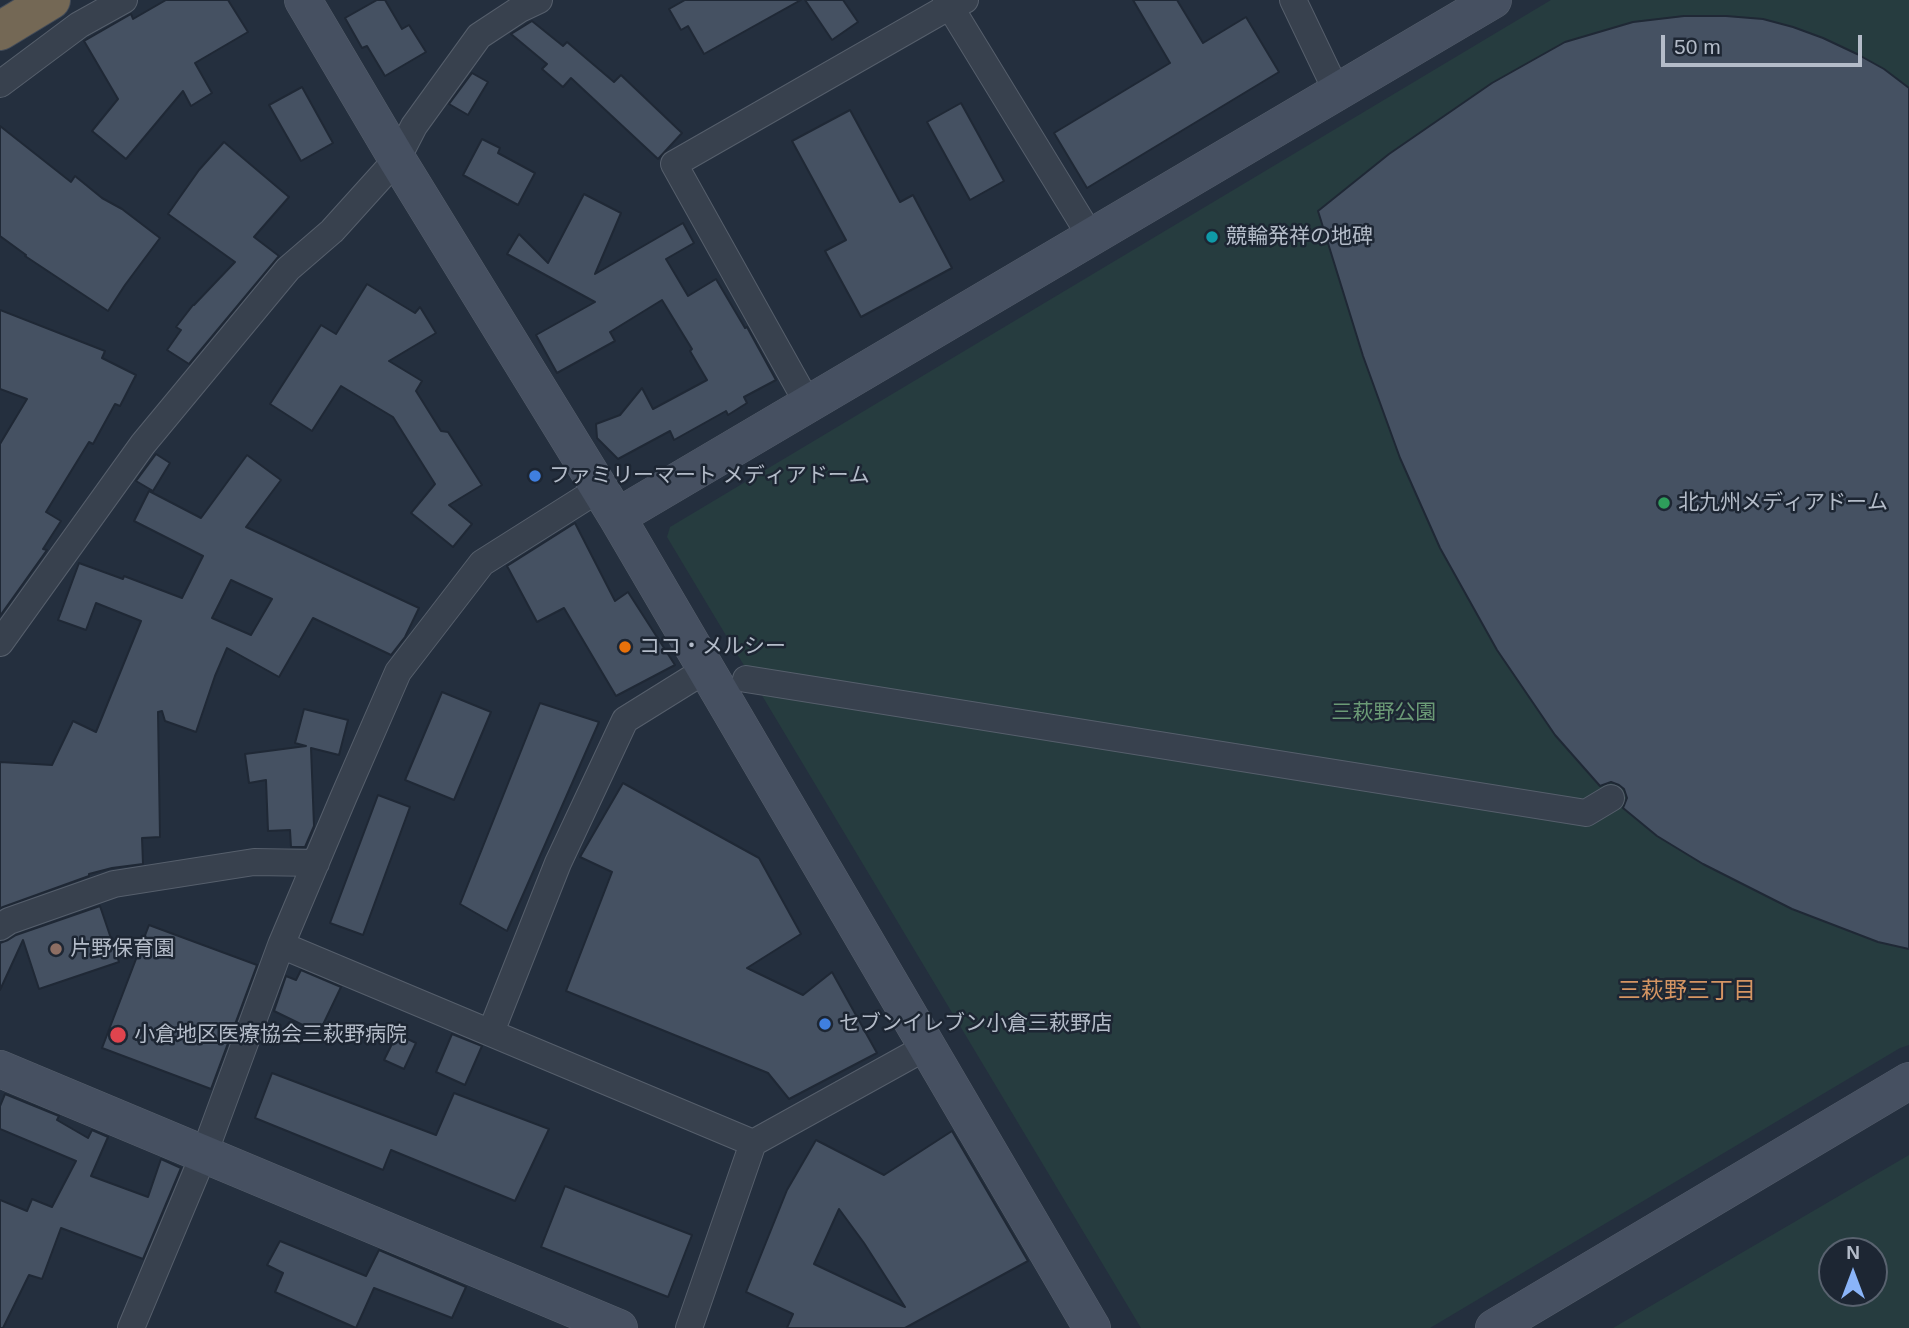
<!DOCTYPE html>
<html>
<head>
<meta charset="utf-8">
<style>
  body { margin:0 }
  #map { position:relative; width:1909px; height:1328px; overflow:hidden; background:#242f3e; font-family:Helvetica,sans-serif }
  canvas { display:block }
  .north { position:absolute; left:1818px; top:1237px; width:70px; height:70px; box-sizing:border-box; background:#1d2633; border:2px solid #59626f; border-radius:50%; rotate:0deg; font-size:19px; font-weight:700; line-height:28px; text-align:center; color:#b4bcc9 }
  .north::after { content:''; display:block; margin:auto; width:24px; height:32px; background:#8ab4f8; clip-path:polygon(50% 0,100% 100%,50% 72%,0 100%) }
  .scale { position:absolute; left:1661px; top:35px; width:201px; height:32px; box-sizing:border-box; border:4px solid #b4bcc9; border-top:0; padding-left:9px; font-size:21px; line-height:24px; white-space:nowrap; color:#b4bcc9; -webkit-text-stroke:5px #1d2633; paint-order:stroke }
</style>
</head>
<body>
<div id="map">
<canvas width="1909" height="1328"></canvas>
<div class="north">N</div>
<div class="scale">50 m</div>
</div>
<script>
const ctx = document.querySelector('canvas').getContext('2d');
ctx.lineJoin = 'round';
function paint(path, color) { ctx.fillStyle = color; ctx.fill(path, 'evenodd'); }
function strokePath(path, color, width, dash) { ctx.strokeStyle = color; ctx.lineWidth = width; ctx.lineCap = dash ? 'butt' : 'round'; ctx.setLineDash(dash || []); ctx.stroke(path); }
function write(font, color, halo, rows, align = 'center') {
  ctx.font = font + ' Helvetica,"Noto Sans JP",sans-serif'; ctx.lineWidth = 5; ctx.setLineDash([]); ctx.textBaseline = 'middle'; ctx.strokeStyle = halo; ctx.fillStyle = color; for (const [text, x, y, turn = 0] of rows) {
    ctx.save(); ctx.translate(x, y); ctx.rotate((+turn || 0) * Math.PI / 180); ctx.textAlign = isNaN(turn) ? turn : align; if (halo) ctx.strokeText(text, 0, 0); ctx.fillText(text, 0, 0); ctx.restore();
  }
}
const green = new Path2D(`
  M 1551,0 L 1909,0 L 1909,1045 L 1900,1048 L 1430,1328 L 1141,1328 L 667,537 L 670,527 Z
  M 1909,1155 L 1909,1328 L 1613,1328 ZM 1832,1251 L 1874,1251 L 1874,1293 L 1832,1293 Z`);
const building = new Path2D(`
  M 166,0 L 228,0 L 248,32 L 195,63 L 212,93 L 191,106 L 183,91 L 126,159 L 92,131 L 118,99 L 84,41 L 131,14 L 133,19 Z
  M 377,0 L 385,0 L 402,29 L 409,25 L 426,52 L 385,76 L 367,46 L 362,48 L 345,18 Z
  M 685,0 L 801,0 L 704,54 L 688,26 L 681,30 L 669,9 Z
  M 805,0 L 843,0 L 858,22 L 832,40 Z
  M 1133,0 L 1177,0 L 1203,43 L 1246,17 L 1279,72 L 1087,188 L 1054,133 L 1170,63 Z
  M 1684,16 L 1726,16 L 1763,19 L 1793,27 L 1823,38 L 1857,54 L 1884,69 L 1909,88 L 1909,949 L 1878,942 L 1792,909 L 1703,864 L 1657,836 L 1623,808 L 1627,798 L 1624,789 L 1619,785 L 1611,782 L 1600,786 L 1555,735 L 1497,650 L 1440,548 L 1400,458 L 1363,356 L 1318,211 L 1389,154 L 1492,83 L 1565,42 L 1633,22 Z
  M 532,21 L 563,46 L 567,42 L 614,82 L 621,75 L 682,133 L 658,159 L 571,78 L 563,87 L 542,69 L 547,64 L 511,34 Z
  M 472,73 L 488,82 L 468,115 L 449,104 Z
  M 302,87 L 333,143 L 301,161 L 269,105 Z
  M 961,103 L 1004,181 L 970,200 L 927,122 Z
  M 850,110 L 900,202 L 913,195 L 952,268 L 861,317 L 825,251 L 846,240 L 792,141 Z
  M 0,126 L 71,182 L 75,176 L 102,198 L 122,209 L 160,238 L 125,285 L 108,311 L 25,256 L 26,255 L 0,236 Z
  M 482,139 L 500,148 L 498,153 L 535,173 L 518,205 L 463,175 Z
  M 224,142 L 289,197 L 254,237 L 279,256 L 189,364 L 167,350 L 181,330 L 176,327 L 193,305 L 194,305 L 235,262 L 168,214 L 199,170 Z
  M 584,194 L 621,213 L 595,274 L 683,223 L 694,243 L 666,259 L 688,296 L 716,279 L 745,328 L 747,327 L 776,380 L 744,397 L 747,403 L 728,415 L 726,411 L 674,440 L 670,431 L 618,459 L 597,438 L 596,424 L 620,415 L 642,388 L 653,409 L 707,380 L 690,351 L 692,349 L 662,300 L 610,332 L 615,341 L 557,373 L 536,335 L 595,302 L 507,254 L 519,234 L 548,263 Z
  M 367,284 L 415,313 L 420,307 L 436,333 L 389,361 L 422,381 L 416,391 L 441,431 L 448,432 L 482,485 L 449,505 L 472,524 L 453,547 L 411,513 L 435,484 L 393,417 L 341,386 L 312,431 L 270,404 L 321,325 L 336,334 Z
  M 0,310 L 105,351 L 102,358 L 136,375 L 120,406 L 115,404 L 93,444 L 89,442 L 46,512 L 61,521 L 43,549 L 47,550 L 0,616 L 0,444 L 27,399 L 0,389 Z
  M 156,454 L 170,463 L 153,491 L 136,481 Z
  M 247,455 L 281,480 L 246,527 L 419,608 L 405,637 L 391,655 L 313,618 L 279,677 L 227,648 L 215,676 L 196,732 L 165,721 L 162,711 L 158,712 L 160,837 L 142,838 L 143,864 L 112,868 L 89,874 L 89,876 L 0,908 L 0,762 L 52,765 L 73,721 L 96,732 L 141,621 L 96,603 L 86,630 L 58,620 L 79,563 L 123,579 L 124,576 L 182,598 L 203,556 L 134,521 L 149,491 L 201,518 ZM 231,580 L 272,599 L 251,635 L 212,618 Z
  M 575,523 L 615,601 L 628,592 L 675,665 L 616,696 L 564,608 L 537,622 L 507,566 Z
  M 442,692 L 491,712 L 454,800 L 405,780 Z
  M 540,703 L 599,722 L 507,931 L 460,904 Z
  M 304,709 L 348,720 L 339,755 L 311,748 L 314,826 L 305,847 L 291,847 L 290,830 L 268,831 L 266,780 L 249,783 L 245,754 L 306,746 L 295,743 Z
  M 623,783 L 759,858 L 801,934 L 747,968 L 803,995 L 832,972 L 877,1053 L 789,1099 L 768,1073 L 566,991 L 612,872 L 580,857 Z
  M 378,795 L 410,807 L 363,935 L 330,923 Z
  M 100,906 L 119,962 L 39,989 L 23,940 L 0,990 L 0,943 L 8,940 L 16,935 Z
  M 149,925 L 257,965 L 211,1089 L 102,1048 Z
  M 301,970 L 341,987 L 319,1033 L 274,1011 L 286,976 L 296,980 Z
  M 397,1034 L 416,1043 L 404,1069 L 384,1060 Z
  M 452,1034 L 482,1046 L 465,1085 L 436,1072 Z
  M 272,1073 L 436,1135 L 454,1093 L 549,1129 L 515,1201 L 391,1150 L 383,1170 L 255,1118 Z
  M 5,1094 L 59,1116 L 57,1120 L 88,1138 L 92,1130 L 108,1137 L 91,1176 L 148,1197 L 161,1159 L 181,1168 L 143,1259 L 61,1228 L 42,1279 L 29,1275 L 3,1328 L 0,1328 L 0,1200 L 27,1211 L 32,1199 L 52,1207 L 76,1161 L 0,1129 L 0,1106 Z
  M 952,1131 L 1028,1261 L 905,1328 L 787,1328 L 793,1314 L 746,1292 L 787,1190 L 816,1140 L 884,1175 ZM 839,1209 L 864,1243 L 905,1307 L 814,1264 Z
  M 565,1186 L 692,1235 L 668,1297 L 541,1247 Z
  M 280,1241 L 366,1276 L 379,1250 L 466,1287 L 452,1318 L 374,1288 L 356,1328 L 275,1292 L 283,1273 L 267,1265 Z`);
const street = new Path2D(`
  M 946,0 L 1091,237
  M 1293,0 L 1337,92
  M 0,84 L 79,25 L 124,0
  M 808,404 L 674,164 L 950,6 L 965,0
  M 0,643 L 143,444 L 288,269 L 332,231 L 397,159 L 414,126 L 479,36 L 520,9 L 539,0
  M 746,679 L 1586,813 L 1611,798
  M 0,927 L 9,921 L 114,884 L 254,862 L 316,863
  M 281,945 L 753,1143
  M 491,1032 L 558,863 L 625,720 L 707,669
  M 131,1328 L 204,1154 L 281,945 L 344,796 L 398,672 L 482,563 L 599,489
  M 689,1328 L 753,1143 L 928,1046`);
const secondary = new Path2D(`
  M 303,0 L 397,159 L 617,517 L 1092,1328
  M 617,517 L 1493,0
  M 0,1069 L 619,1328
  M 1494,1328 L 1909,1081`);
const highway = new Path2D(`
  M 0,31 L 51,0`);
const markers = [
  [1212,237,7,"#0f9aa8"],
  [535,476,7,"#3f7fe0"],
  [1664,503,7,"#2e9e5b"],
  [625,647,7,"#e8710a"],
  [56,949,7,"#8d6e63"],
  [825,1024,7,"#3f7fe0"],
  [118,1035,9,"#e0444e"]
];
const poiNames = [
  ["競輪発祥の地碑",1226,237],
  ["ファミリーマート メディアドーム",549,476],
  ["北九州メディアドーム",1678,503],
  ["ココ・メルシー",639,647],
  ["片野保育園",70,949],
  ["セブンイレブン小倉三萩野店",839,1024],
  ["小倉地区医療協会三萩野病院",134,1035]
];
const parkNames = [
  ["三萩野公園",1384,713]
];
const neighbourhoodNames = [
  ["三萩野三丁目",1687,992]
];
paint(green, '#263c3f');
paint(building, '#455162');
strokePath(building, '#1f2835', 2);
strokePath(street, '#565f6c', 28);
strokePath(secondary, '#565f6c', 38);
strokePath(highway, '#434c59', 40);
strokePath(street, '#38414e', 26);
strokePath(secondary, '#465061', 37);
strokePath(highway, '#746855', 38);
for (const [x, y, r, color] of markers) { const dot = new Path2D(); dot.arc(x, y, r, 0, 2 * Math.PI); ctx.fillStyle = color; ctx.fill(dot); strokePath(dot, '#1d2633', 2.5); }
write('21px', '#b4bcc9', '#1d2633', poiNames, 'left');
write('21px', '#6b9a76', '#1d2633', parkNames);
write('23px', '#d59563', '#1d2633', neighbourhoodNames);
</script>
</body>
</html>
